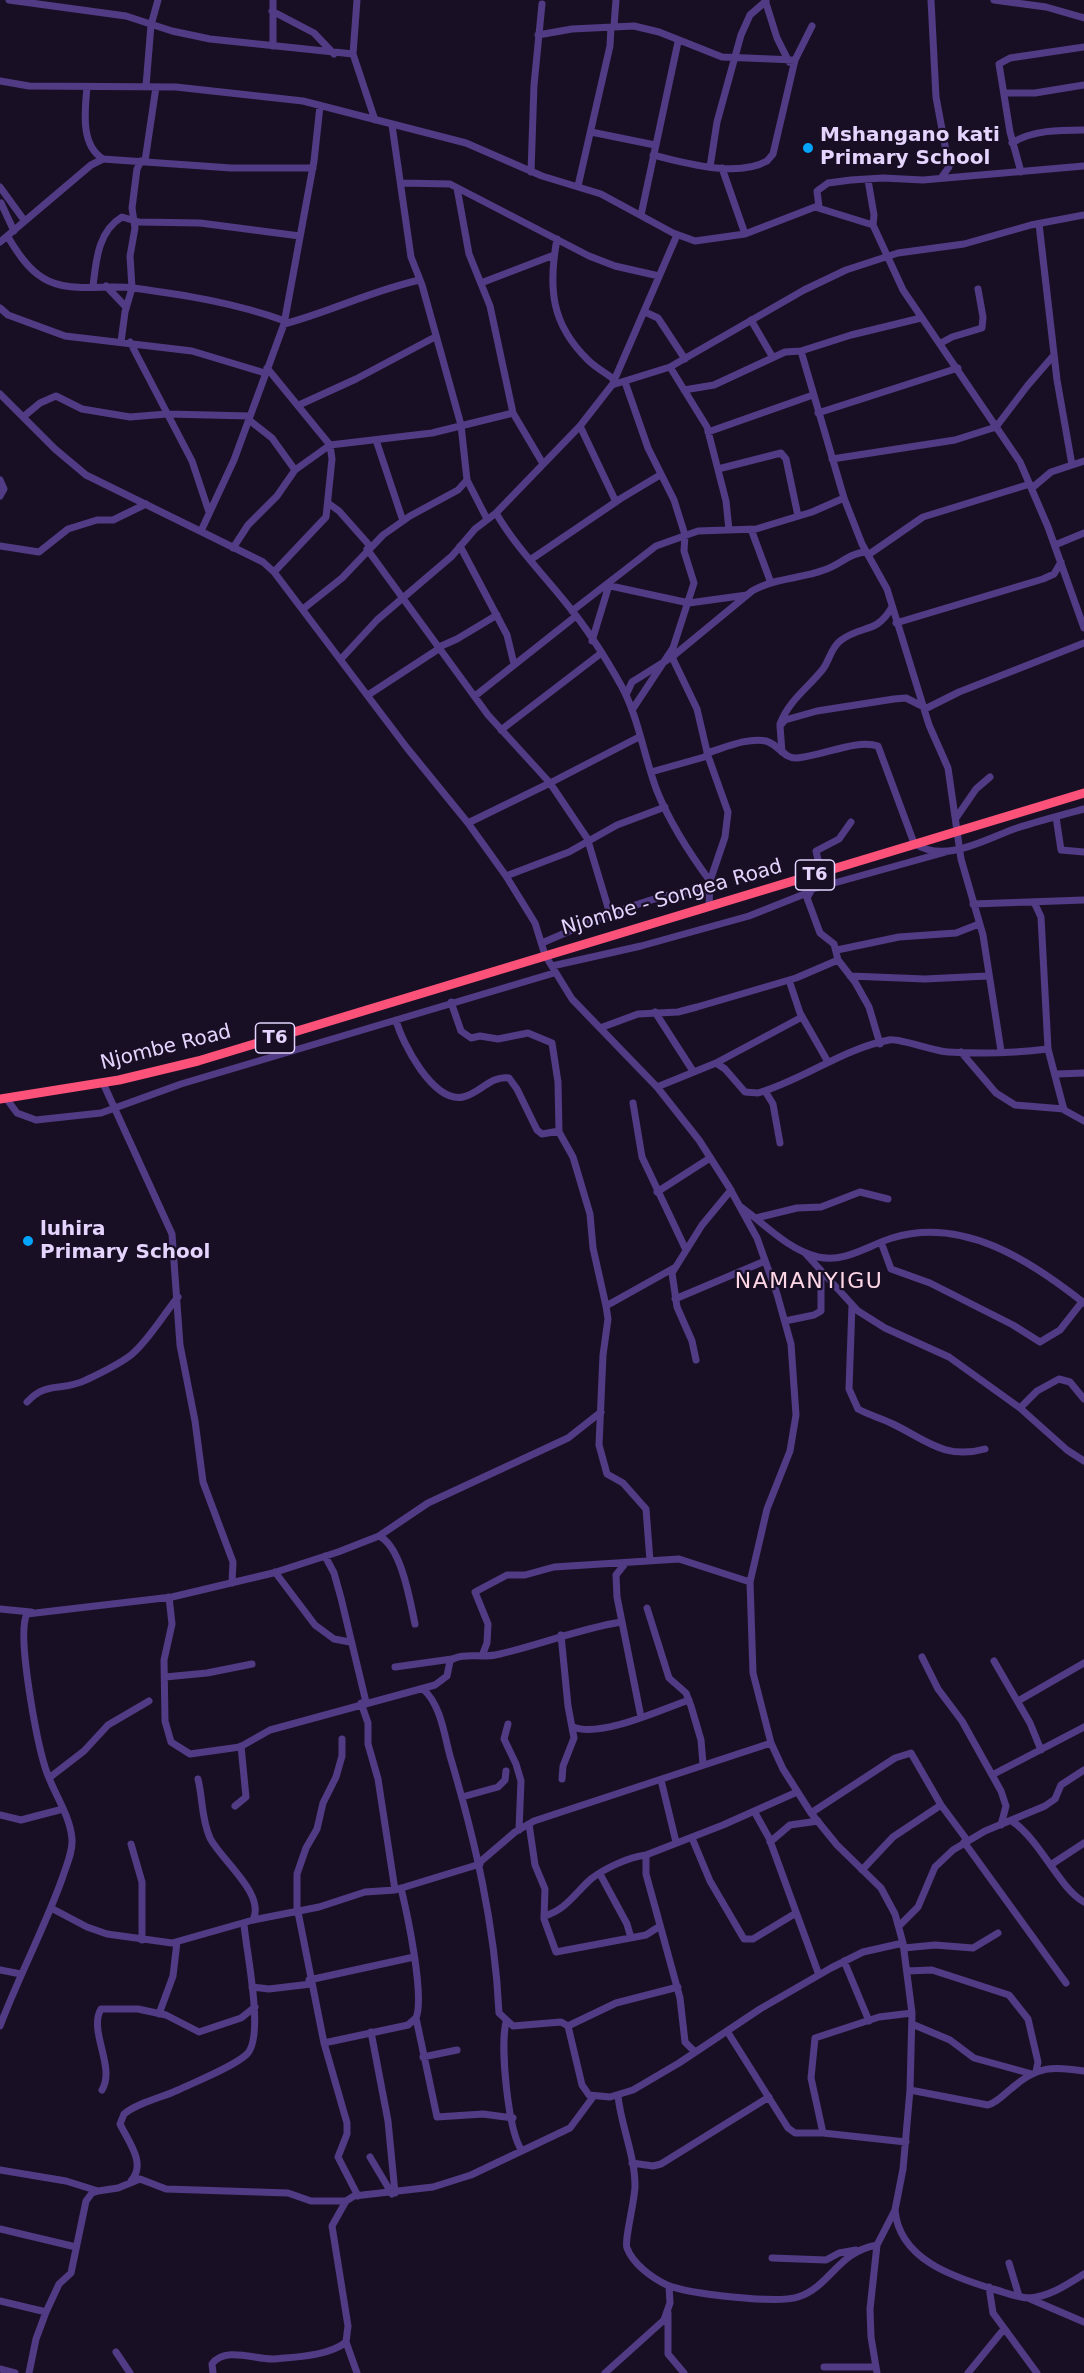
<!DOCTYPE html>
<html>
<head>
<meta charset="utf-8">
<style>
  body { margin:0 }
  canvas { display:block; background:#190f25 }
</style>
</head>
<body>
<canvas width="1084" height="2373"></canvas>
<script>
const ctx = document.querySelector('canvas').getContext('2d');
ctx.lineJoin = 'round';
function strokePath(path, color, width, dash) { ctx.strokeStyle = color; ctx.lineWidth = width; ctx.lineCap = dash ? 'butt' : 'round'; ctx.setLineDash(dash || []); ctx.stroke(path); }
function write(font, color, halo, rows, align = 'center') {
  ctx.font = font + ' "DejaVu Sans",sans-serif'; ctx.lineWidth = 4.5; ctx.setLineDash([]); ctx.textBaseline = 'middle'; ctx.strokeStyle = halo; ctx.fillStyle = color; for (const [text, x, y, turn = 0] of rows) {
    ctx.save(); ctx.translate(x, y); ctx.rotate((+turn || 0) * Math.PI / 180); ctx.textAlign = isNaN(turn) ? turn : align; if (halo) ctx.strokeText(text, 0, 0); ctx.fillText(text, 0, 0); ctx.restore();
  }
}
const minor = new Path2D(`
  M 9,0 L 126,16 L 172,31 L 210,39 L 353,54
  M 357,0 L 353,54 L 375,120
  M 765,0 L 777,38 L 789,62
  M 931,0 L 936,97 L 949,167 L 941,178
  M 994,0 L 1046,7 L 1084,18
  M 272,11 L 314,33 L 334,54
  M 614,26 L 616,0
  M 538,35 L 572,29 L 634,26 L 659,32 L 722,57 L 795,60
  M 273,46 L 273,0
  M 0,81 L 29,86 L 176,87 L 303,101 L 466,143 L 542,176 L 601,194 L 673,233 L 695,241 L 745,234 L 815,207 L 873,225 L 903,290 L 1020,462 L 1048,527 L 1084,628
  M 146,86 L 151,25 L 158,0
  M 87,87 C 85,110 80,145 103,159
  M 1004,93 L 1035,93 L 1084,85
  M 392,125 L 411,257 L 422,285 L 461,425 L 467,480 L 487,519
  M 591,132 L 655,145
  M 1012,143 C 1032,130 1060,130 1084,130
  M 653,155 C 684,163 737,178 767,161 L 773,154 L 795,60 L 812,26
  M 145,161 L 156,87
  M 710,167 L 717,122 L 741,35 L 750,15 L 766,1
  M 722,168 L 745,234
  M 531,172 L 534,85 L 542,4
  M 1021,172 L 1010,132 L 999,64 L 1010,58 L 1084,47
  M 868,180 L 874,215 L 873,225
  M 401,183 L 450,184 L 589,256 L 615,266 L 659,276
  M 578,186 L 610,46 L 611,27
  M 0,187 L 24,220
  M 457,188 L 469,254 L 490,306 L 513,413 L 542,462
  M 1,203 L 14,231
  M 819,207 L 817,191 L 828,183 L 851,180 L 883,178 L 923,180 L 1084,166
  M 641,215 L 678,42
  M 1039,224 L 1057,380 L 1072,465
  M 8,237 C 17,252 28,269 43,278 C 68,294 105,284 133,288 C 185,295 236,303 285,321
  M 557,239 C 548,288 551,324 588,360 C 596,368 606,373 615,380
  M 0,242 L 91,165 L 103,159 L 231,168 L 313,168
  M 481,283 L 554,255
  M 93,286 C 96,261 98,231 122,217 L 139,222 L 200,223 L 300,236
  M 106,286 L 126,307
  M 0,308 L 8,315 L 65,336 L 192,351 L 265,373
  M 645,312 L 658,318 L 685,359
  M 751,320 L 772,356
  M 284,324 C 330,312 373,290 420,280
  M 121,342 L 125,312 L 132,288 L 130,256 L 135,228 L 132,208 L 137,169 L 141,161
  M 130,342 L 192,461 L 209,512
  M 941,343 L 952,337 L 982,328 L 983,317 L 978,289
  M 801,351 L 844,498 L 862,544 L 887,589 L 929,725 L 948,768 L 961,859 L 983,935 L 1001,1051
  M 670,367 L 707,427 L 726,501 L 729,530
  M 267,368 L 330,445 L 332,459 L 326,517 L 274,572
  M 625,382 L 648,448 L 674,500 L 685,535 L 684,551 L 694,583 L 673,648 L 632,710
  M 613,383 L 677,235
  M 684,390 L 714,385 L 785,352 L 801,351 L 851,335 L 921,318
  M 0,394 L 55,449 L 86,475 L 263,562 L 274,572 L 407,748 L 468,823 L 506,876 L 535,923 L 545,955 L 572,999 L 657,1087 L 699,1140 L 729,1187 L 757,1238 L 777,1294 L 791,1344 L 796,1415 L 790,1451 L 767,1509 L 750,1582 L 753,1673 L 771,1743 L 783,1769 L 811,1813 L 837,1845 L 881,1888 L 895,1914 L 903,1943 L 912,2013 L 910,2090 L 903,2169 L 895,2210 L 877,2245 L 870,2309 L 871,2337 L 877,2373
  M 299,405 L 356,379 L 435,337
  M 818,413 L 958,368
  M 23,417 L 40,403 L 56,396 L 82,409 L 130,417 L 167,414 L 250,416
  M 249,420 L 272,438 L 295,470
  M 580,426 L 616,502
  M 708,432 L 813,395
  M 376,440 L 403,521
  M 832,459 L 955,440 L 996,427 L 1028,385 L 1054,355
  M 718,469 L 781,453 L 786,459 L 798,516
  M 0,480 L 4,489 L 0,496
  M 1032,488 L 1051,472 L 1084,461
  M 328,503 L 339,511 L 370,546
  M 496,513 C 515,546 542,573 566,603 C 586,627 607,660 622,687 C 639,719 644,757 657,791 C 670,823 690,854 710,881
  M 751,529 L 771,583
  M 201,531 L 234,460 L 284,324 L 314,161 L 320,106
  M 1055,545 L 1084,533
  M 0,546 L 39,552 L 68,529 L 97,520 L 113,520 L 146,504
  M 460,546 L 507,635 L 514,664
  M 233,548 L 248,525 L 277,496 L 295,470 L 330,445 L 432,433 L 513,413
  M 367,549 L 488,715 L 550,783 L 589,841
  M 868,555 L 923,517 L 1030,484
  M 530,560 L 620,499 L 660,475
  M 606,585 L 689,603 L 747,595
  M 303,609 L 342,578 L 383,535 L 410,516 L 458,490 L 467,480
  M 572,611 L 656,546 L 698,531 L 756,529 L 812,512 L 844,498
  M 896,623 L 1043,579 L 1054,574 L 1061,562
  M 592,641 L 609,585
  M 439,647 L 457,639 L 497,615
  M 672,657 L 697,709 L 708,756 L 728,812 L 725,837 L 710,881 L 709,906
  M 341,659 L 377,620 L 452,556 L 475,529 L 496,513 L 580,426 L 612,385 L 670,367 L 804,290 L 846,270 L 898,253 L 964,244 L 1031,225 L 1084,215
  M 368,695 L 440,648
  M 626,695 L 632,682 L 672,657 L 752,591 C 774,578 800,579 824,570 C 840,565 849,553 866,552
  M 475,696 L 576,616
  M 925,709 L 959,692 L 1084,643
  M 780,724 C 789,700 808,688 823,669 C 829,661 831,648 840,641 C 862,624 876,635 892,607
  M 501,730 L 600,654
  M 782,752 L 780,726 L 785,720 L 817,711 L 894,699 L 906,698 L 924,707
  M 707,753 C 724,748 748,737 766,741 C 778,744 784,759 797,758 C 822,756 856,739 878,746 L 914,843 C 945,865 987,838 1017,828 C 1039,821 1062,815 1084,809
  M 651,772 L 708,756
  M 550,783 L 639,737
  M 1056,817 L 1061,850 L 1084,852
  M 956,818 L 976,789 L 990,777
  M 851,822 L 839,839 L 816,851 L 821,873 L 807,898 L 820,933 L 834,944 L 838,960 L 855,982 L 869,1007 L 880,1044
  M 468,823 L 550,783
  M 588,841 L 610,914
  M 506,876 L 569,852 L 617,825 L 665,807
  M 809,890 L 946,852
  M 1034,902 L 1041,917 L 1048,1049 L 1064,1110 L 1084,1121
  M 973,904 L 1084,900
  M 542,943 C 582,926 668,886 709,891
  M 837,950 L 899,937 L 956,933 L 979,924
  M 552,966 L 641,946 L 749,916 L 807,893
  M 850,976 L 925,979 L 987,976
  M 789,980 L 800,1013 L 828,1062
  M 451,1002 L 461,1031 L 471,1038 L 480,1036 L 498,1039 L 528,1033 L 552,1043 L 558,1082 L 559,1132 L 573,1157 L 590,1214 L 593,1248 L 606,1306 L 608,1319 L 603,1355 L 599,1445 L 607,1474 L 623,1483 L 646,1509 L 650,1561
  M 655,1012 L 693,1071
  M 396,1020 C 402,1043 433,1103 463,1097 C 479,1094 491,1075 509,1078 L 517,1089 L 537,1130 L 542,1134 L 559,1131
  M 600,1028 L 638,1014 L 678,1012 L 697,1007 L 796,978 L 838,960
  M 961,1052 L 996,1093 L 1015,1105 L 1064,1109
  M 716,1063 L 802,1017
  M 1057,1074 L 1084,1073
  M 103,1083 L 172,1234 L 180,1345 L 195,1421 L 203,1482 L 233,1562 L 232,1583
  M 657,1087 L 716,1063 L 725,1069 L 745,1092 L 758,1093 C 803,1080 842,1049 889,1040 C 899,1038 933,1051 948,1052 C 981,1054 1015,1053 1048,1049
  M 765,1091 L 773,1104 L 780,1143
  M 6,1098 L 17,1113 L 36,1120 L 101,1113 L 181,1084 L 554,973
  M 633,1103 L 642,1157 L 686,1250
  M 657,1192 L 710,1158
  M 741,1207 C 766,1225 787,1249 818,1257 C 845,1263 867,1246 892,1238 C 963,1216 1031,1261 1084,1303
  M 756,1218 L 797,1208 L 821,1207 L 860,1192 L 888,1199
  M 881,1242 L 891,1269 L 930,1283 L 1013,1325 L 1040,1342 L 1060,1330 L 1082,1302
  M 805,1253 L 858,1311 L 885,1328 L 949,1357 L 1020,1408 L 1067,1450 L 1084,1461
  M 675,1299 L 765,1261
  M 852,1305 L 849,1389 L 858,1409 C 869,1415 881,1418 893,1424 C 926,1440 945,1460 985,1449
  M 606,1306 L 674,1268
  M 785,1321 L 814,1315 L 821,1311 L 821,1273
  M 696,1360 L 692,1341 L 677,1307 L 672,1273 L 702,1225 L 731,1190
  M 27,1402 C 47,1380 63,1392 86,1380 C 101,1373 118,1365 131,1355 C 149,1340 163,1315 178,1297
  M 1020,1408 L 1037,1391 L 1059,1379 L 1070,1382 L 1084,1399
  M 379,1536 C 401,1546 410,1600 415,1624
  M 325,1556 L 334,1573 L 341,1598 L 366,1702
  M 624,1565 L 616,1575 L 617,1597 L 641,1717
  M 275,1572 L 315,1625 L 334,1639 L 350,1642
  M 169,1597 L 172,1624 L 164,1660 L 165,1721 L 171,1742 L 190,1754 L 240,1747 L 270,1730 L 435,1685 L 447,1676 L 450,1661 C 461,1652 481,1658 495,1655 C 537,1646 578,1629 621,1622
  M 647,1608 L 669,1678 L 686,1693 L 691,1706 L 701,1740 L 703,1764
  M 0,1609 L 31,1612
  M 561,1635 L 568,1706 L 574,1738 L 563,1766 L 562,1779
  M 482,1656 L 487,1643 L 488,1624 L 475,1592 L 507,1575 L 525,1575 L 554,1567 L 679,1559 L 750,1582
  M 922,1657 L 938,1689 L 962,1721 L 1001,1791 L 1006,1806 L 1001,1825
  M 994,1661 L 1030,1723 L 1041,1750
  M 395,1667 L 452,1659
  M 165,1677 L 207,1673 L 252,1664
  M 423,1689 C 441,1705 444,1734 450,1756 C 475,1840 495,1925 499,2013 L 513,2026 L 561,2022 L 568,2026 L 582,2085 L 589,2095 L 610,2097 L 633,2090 L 679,2063 L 760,2009 L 831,1968 L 863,1952 L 903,1943
  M 1018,1701 L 1084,1663
  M 361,1703 L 368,1723 L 368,1744 L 378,1779 L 395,1890
  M 508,1724 L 504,1739 L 516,1764 L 521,1781 L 519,1830
  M 573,1727 C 601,1738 660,1710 689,1700
  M 992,1775 L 1084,1727
  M 49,1778 L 84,1751 L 108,1725 L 149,1701
  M 198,1779 C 203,1799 201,1818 210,1838 C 221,1860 266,1894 253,1920
  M 661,1780 L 676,1842
  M 462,1797 L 498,1787 L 505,1780 L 506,1771
  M 235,1806 L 246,1797 L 241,1746
  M 754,1811 L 769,1838 L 819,1975
  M 811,1813 L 895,1758 L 911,1753 L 941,1805 L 967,1840
  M 0,1815 L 21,1820 L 63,1809
  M 1012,1821 C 1041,1841 1059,1888 1084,1902
  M 529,1824 L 535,1865 L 545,1889 L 544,1919 L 556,1952 L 646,1935 L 660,1926
  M 692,1838 L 710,1881 L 744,1939 L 753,1939 L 796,1913
  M 770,1842 L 790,1825 L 818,1821
  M 964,1842 L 1066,1983
  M 131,1844 L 142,1882 L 142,1940
  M 480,1862 L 515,1832 L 534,1821 L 771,1743
  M 1052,1864 L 1084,1843
  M 862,1870 L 893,1837 L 941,1805
  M 600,1874 L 627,1924 L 631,1938
  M 51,1908 L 87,1927 L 107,1934 L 172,1943 L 253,1920 L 319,1907 L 365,1892 L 395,1890 L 480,1864
  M 298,1912 L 324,2043 L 347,2123 L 347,2134 L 338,2157 L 358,2196
  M 297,1913 L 297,1874 L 306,1848 L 317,1829 L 323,1803 L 336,1777 L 342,1756 L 342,1739
  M 544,1916 C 566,1910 575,1893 591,1879 C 605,1868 629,1857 646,1855
  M 899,1926 L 918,1907 L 935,1867 L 953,1850 L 985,1831 L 1045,1806 L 1055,1799 L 1061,1785 L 1084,1770
  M 904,1948 L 935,1945 L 973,1948 L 998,1933
  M 844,1961 L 869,2021
  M 0,1970 L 21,1974
  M 907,1971 L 932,1970 L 1009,1995 L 1028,2019 L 1038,2062 L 1036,2072
  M 309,1980 L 414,1957
  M 252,1987 L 269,1989 L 311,1984
  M 159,2014 L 173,1976 L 177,1942
  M 416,2018 L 437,2117 L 483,2114 L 513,2118
  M 506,2022 C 500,2047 508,2131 522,2151
  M 912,2024 L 950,2040 L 974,2058 L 1032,2074
  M 0,2026 C 19,1976 44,1929 62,1879 C 66,1866 73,1852 72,1839 C 70,1814 52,1791 45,1767 C 37,1741 16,1634 27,1614 L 172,1597 L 273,1573 L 338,1552 L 379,1536 L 428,1503 L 568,1438 L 601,1412
  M 568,2026 L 616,2003 L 678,1987
  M 727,2031 L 788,2128 L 795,2133 L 823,2133 L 906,2142
  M 371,2032 L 388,2121 L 395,2193
  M 324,2043 L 408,2025 L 416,2018 C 425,1996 407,1913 401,1888
  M 695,2052 L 685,2042 L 680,1998 L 646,1874 L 646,1855 L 723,1825 L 797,1792
  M 423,2057 L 457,2050
  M 102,2090 C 116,2067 88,2031 101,2009 L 138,2009 L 166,2015 L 199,2032 L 241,2018 L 255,2007
  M 910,2090 L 988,2105 C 998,2102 1004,2094 1012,2088 C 1037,2066 1053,2066 1084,2071
  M 618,2096 C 621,2126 635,2155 635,2186 C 635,2200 624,2241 627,2248 C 633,2264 652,2278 667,2285 C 689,2294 776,2304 798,2297 C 831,2286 837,2252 877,2245
  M 823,2133 L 811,2078 L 815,2038 L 879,2017 L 912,2013
  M 370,2157 L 392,2194
  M 632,2163 L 653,2166 L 661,2164 L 769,2097
  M 0,2170 L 66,2181 L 98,2191 L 118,2188 L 140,2179 L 166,2189 L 288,2193 L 311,2201 L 346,2201 L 354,2196 L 433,2187 L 471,2175 L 570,2128 L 593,2097
  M 131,2181 C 147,2164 128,2141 120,2124 L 124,2114 C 139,2102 161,2098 178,2090 C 195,2082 235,2066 247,2054 C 265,2036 246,1951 244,1924
  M 895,2210 C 899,2259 953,2277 993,2289 C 1004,2292 1018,2298 1029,2298 C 1049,2297 1068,2284 1084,2274
  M 0,2229 L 76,2247
  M 772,2258 L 826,2260 L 839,2253 L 856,2250
  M 1009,2263 L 1019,2296
  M 989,2287 L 993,2313 L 1037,2373
  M 1028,2298 L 1084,2322
  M 0,2301 L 46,2312
  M 668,2313 L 668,2354 L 684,2373
  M 346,2342 L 357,2373
  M 116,2352 L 130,2373
  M 824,2367 L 876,2367
  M 0,2369 L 15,2373
  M 29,2373 L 36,2339 L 46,2312 L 59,2284 L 71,2273 L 86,2201 L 92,2193 L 98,2191
  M 213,2373 L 212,2364 C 225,2346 256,2360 274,2359 C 296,2357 329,2356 346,2342 L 348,2326 L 332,2226 L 346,2201
  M 605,2373 L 664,2320 L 670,2303 L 669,2286
  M 968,2373 L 1004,2329`);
const highway = new Path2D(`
  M 0,1099 L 119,1080 L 198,1061 L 1084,793`);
const markers = [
  [808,148,6,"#04a4fb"],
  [28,1241,6,"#04a4fb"]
];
const shields = [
  [815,875,39],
  [275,1038,39]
];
const shieldNames = [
  ["T6",815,875],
  ["T6",275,1038]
];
const poiNames = [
  ["Mshangano kati",820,136],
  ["Primary School",820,159],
  ["luhira",40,1230],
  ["Primary School",40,1253]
];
const streetNames = [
  ["Njombe - Songea Road",672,898,-16],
  ["Njombe Road",166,1048,-14]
];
const quarterNames = [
  ["NAMANYIGU",809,1282]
];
strokePath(minor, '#503b84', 7);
strokePath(highway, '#fc5178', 9);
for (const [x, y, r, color] of markers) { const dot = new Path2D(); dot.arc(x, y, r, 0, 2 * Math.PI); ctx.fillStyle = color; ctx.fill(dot); strokePath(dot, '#190f25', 2); }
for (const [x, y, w] of shields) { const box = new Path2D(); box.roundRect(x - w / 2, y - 15, w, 30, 4.5); ctx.fillStyle = '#190f25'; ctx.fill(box); strokePath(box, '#e4d4fe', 1.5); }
write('bold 18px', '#e4d4fe', null, shieldNames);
write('bold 20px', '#e4d4fe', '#190f25', poiNames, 'left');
write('20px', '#e4d4fe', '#190f25', streetNames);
ctx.letterSpacing = '1.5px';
write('22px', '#fed6e6', '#190f25', quarterNames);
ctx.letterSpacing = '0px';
</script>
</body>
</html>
